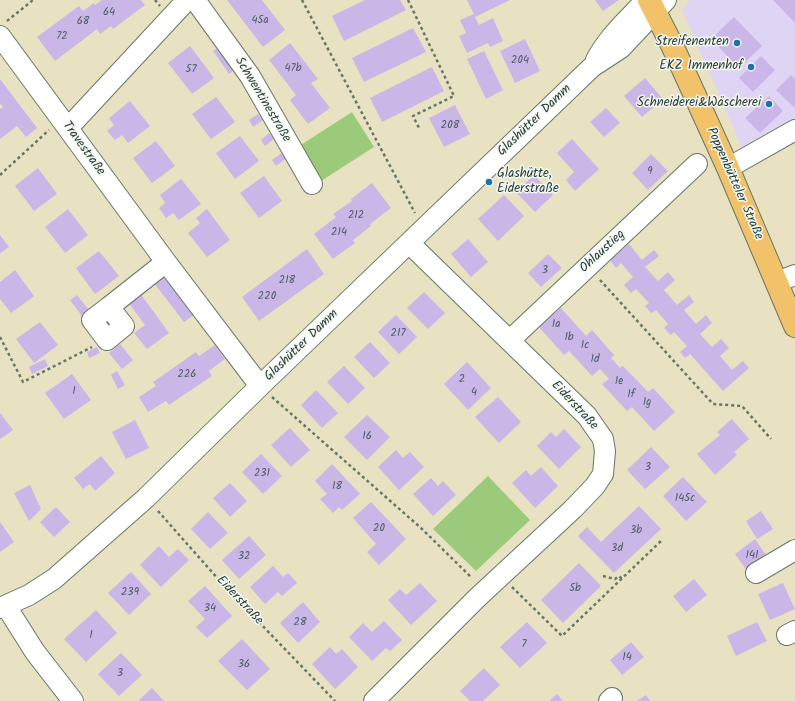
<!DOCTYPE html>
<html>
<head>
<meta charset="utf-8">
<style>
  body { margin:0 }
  canvas { display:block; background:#e8e2c2 }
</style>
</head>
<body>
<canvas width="795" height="701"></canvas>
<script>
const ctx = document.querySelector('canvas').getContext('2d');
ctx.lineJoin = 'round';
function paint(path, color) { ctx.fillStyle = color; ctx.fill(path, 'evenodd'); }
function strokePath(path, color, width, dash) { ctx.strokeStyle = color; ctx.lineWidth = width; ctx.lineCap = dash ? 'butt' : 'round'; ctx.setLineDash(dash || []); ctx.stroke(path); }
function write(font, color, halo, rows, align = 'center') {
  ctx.font = font + ' Kalam,sans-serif'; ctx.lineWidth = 3; ctx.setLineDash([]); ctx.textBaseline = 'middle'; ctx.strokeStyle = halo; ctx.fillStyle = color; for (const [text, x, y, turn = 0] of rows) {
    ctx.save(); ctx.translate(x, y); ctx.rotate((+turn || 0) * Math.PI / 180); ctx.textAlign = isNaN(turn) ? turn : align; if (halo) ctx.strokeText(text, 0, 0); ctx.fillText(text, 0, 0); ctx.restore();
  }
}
const built = new Path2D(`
  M 690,0 L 795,0 L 795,124 L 744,152 L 682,10 Z`);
const green = new Path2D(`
  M 352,112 L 374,147 L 318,183 L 296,148 Z
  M 488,476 L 530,520 L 476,571 L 433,529 Z`);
const building = new Path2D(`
  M 102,0 L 141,0 L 145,5 L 113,29 L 111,26 L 100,34 L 97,29 L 55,61 L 37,37 L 79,6 L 83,11 L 94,3 L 95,5 Z
  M 227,0 L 262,0 L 285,30 L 263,47 Z
  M 365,0 L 400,0 L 406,10 L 344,41 L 332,16 Z
  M 467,0 L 510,0 L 475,17 L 479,25 L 493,18 L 503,41 L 490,47 L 488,43 L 467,53 L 459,36 L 466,33 L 460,20 L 474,14 Z
  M 595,0 L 619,0 L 603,11 Z
  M 773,0 L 795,0 L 795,23 Z
  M 734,17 L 762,46 L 739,68 L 711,39 Z
  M 413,28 L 426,52 L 364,82 L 352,58 Z
  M 525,39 L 540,71 L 515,83 L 500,51 Z
  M 290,43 L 318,79 L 311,83 L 330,108 L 308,124 L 290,100 L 296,95 L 269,60 Z
  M 222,45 L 238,67 L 229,74 L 213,51 Z
  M 190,46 L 214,78 L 192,94 L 168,63 Z
  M 484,51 L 503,90 L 486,99 L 467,59 Z
  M 761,56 L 775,70 L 753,92 L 739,78 Z
  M 432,67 L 444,91 L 382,122 L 370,98 Z
  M 791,75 L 795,79 L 795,108 L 776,90 Z
  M 645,78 L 663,99 L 642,117 L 624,96 Z
  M 0,79 L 37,128 L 26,137 L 17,126 L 0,139 L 0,109 L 3,107 L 0,103 Z
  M 769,96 L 783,111 L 760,133 L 745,118 Z
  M 216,97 L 235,122 L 211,139 L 192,114 Z
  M 130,101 L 150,126 L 128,143 L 122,135 L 115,140 L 107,131 L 114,125 L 109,118 Z
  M 455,105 L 470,134 L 444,147 L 429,118 Z
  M 606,108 L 620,123 L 604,137 L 590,122 Z
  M 258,114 L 263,120 L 253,127 L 249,120 Z
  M 269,133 L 274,139 L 265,146 L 261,140 Z
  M 240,136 L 259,161 L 235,179 L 216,153 Z
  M 572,139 L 599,169 L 575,191 L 566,180 L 574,172 L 557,153 Z
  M 156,141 L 175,166 L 152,183 L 133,158 Z
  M 283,152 L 287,158 L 276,166 L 272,160 Z
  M 651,154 L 668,171 L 648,190 L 632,173 Z
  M 38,168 L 57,194 L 34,211 L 15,186 Z
  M 534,175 L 553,195 L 535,212 L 516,192 Z
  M 264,176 L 282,201 L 259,218 L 240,193 Z
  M 181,179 L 201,204 L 179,220 L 173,213 L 166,218 L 159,208 L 165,203 L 160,195 Z
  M 372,183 L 391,208 L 370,224 L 371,226 L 353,240 L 355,243 L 333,259 L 314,234 L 336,217 L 333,214 L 352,201 L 351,199 Z
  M 504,195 L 524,216 L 498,241 L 478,219 Z
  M 68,209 L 88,235 L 65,253 L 45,227 Z
  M 207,209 L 230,240 L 207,257 L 188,233 L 200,223 L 196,218 Z
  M 0,235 L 9,247 L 0,253 Z
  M 468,239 L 488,262 L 471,277 L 451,254 Z
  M 629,244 L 642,260 L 654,250 L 659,256 L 645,267 L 658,281 L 668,272 L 675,280 L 664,290 L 677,305 L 689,295 L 694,302 L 684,310 L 696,324 L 706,315 L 712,323 L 700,334 L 712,347 L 721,339 L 729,348 L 720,356 L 732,370 L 743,361 L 749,368 L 723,391 L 690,354 L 685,358 L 680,352 L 687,346 L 674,332 L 671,335 L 664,328 L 668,324 L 656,310 L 651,313 L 645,306 L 649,303 L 636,289 L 631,293 L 624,285 L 633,277 L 621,263 L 616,268 L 610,260 Z
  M 307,249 L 324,274 L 259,321 L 242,297 Z
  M 99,251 L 119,276 L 95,294 L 76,268 Z
  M 548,254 L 562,268 L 541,287 L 528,273 Z
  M 15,270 L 34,296 L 11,313 L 0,299 L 0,282 Z
  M 164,275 L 194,315 L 184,322 L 154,283 Z
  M 424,292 L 445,313 L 428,329 L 407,308 Z
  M 140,293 L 169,333 L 147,349 L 134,333 L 145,325 L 128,302 Z
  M 77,295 L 89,310 L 82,316 L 70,300 Z
  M 561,308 L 586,336 L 592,330 L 614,355 L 611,358 L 620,368 L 623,366 L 648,392 L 653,388 L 675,412 L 654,431 L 632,407 L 627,411 L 602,384 L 609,379 L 600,369 L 592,376 L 569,351 L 564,355 L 539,327 Z
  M 396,315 L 417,337 L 399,354 L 378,332 Z
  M 40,322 L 58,345 L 34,363 L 16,339 Z
  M 370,342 L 390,363 L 374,378 L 354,357 Z
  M 120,344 L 133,360 L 122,369 L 109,353 Z
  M 215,345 L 225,359 L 209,371 L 212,376 L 169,405 L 166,401 L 148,412 L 139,397 L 156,386 L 153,382 L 196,352 L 199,356 Z
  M 97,347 L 100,353 L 89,358 L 87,352 Z
  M 45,359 L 48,366 L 32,374 L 29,367 Z
  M 467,362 L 491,388 L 468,410 L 444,384 Z
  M 344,366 L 365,388 L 348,404 L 327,382 Z
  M 117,371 L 125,385 L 118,389 L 111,375 Z
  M 72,374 L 91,400 L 64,419 L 45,393 Z
  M 316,390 L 338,413 L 322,428 L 301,405 Z
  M 498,397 L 521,422 L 499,443 L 475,417 Z
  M 0,413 L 13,430 L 0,439 Z
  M 367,415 L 390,437 L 367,460 L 344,437 Z
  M 732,419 L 749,439 L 734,452 L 737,455 L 715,475 L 697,454 L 720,435 L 717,432 Z
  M 135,420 L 149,448 L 126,459 L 112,432 Z
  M 290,428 L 310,450 L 291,467 L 271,445 Z
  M 564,429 L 581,447 L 559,469 L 537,446 L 551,432 L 556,437 Z
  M 651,447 L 670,467 L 645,489 L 627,470 Z
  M 396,450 L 403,458 L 410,452 L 424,467 L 399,490 L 378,467 Z
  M 261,454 L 282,476 L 263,494 L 242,472 Z
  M 101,456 L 115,473 L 95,491 L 90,484 L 83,489 L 74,478 Z
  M 332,464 L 360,494 L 342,510 L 339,507 L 333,513 L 320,499 L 327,494 L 315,481 Z
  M 541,467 L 558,486 L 535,508 L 512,483 L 526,470 L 531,476 Z
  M 683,477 L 707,502 L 686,521 L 663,496 Z
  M 431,478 L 438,486 L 443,481 L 456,495 L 433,516 L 413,494 Z
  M 230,483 L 247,501 L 230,517 L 213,498 Z
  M 30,485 L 41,509 L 29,521 L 14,493 Z
  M 371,502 L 406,539 L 379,565 L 367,552 L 376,544 L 353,518 Z
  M 639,506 L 661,529 L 614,573 L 578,536 L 587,527 L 601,542 Z
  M 56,507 L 70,522 L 54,537 L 40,522 Z
  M 761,511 L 773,529 L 757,539 L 746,521 Z
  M 208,512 L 228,533 L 210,549 L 191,529 Z
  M 0,522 L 14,542 L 0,552 Z
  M 249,536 L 266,555 L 239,579 L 222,560 Z
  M 755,539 L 768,558 L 748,572 L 735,554 Z
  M 159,546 L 169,557 L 178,549 L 189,560 L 161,587 L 140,565 Z
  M 579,563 L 601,586 L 563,623 L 541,600 Z
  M 273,566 L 283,577 L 288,573 L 297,583 L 282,596 L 278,592 L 265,604 L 250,587 Z
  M 131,572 L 151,594 L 129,615 L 108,593 Z
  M 694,579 L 707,595 L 686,612 L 673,596 Z
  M 420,583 L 437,601 L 411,625 L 388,600 L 400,589 L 406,595 Z
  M 783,583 L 795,609 L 770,620 L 758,594 Z
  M 205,586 L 232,616 L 207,638 L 196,627 L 205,619 L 188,601 Z
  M 303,602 L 320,622 L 298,643 L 280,623 Z
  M 96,610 L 117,633 L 86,662 L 64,639 Z
  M 384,621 L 402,640 L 390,651 L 386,648 L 372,661 L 349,637 L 363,623 L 372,632 Z
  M 527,622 L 547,643 L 520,668 L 500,647 Z
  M 757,622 L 767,641 L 736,656 L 727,636 Z
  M 242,639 L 270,669 L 247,690 L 218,661 Z
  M 631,642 L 644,657 L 622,675 L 610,660 Z
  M 330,647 L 336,654 L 342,649 L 358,667 L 335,689 L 312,664 Z
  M 121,653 L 142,675 L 119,696 L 98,674 Z
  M 484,668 L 500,685 L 483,701 L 470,701 L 460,691 Z
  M 152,688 L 164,701 L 138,701 Z
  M 557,694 L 563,701 L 549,701 Z
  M 646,695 L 650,701 L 637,701 Z`);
const path = new Path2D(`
  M 155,0 L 160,6
  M 302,0 L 415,213
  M 408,0 L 454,96 L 413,116 L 420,130
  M 7,21 L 33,0
  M 0,175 L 49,130
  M 600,280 L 713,404 L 742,406 L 771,439
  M 0,337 L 23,382 L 92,347
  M 272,397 L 421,528 L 472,578
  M 158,511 L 227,589 L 335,701
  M 603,576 L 615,579 L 619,576 L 622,579
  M 512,587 L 562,636 L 661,541`);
const minor = new Path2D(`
  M 195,0 L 250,76 L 312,184
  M 0,36 L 166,262 L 260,386
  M 596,60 C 608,37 628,19 646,0
  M 68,128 L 187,0
  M 728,168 L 795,130
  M 777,282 L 795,275
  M 109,307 L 92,320 L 107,340 L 124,326 L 109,307 L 166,262
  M 510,340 L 697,164
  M 756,573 L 795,550
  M 6,606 L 35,652 L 73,701
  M 0,608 L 29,595 L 54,579 L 146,498 L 260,386 L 592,67 L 621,48 L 666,0
  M 787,635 L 795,631
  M 374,701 L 477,598 L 573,509 L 595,486 L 603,474 L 605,451 L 603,439 L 587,416 L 409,243
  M 609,701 L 612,698`);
const major = new Path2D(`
  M 649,0 L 672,45 L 728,168 L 795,326`);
const markers = [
  [737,43,4,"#1f6fb2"],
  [751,67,4,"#1f6fb2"],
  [769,104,4,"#1f6fb2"],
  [489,182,4,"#1f6fb2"]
];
const numberNames = [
  ["64",109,13],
  ["45a",260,21],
  ["68",83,22],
  ["72",62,37],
  ["204",520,61],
  ["47b",293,69],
  ["57",191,70],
  ["208",450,126],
  ["9",650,172],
  ["212",356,216],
  ["214",339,233],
  ["3",545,271],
  ["218",287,281],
  ["220",267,297],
  ["1a",556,325],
  ["217",398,334],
  ["1b",569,338],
  ["1c",585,346],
  ["1d",595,360],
  ["226",187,375],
  ["2",462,380],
  ["1e",619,382],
  ["1",74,392],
  ["4",474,393],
  ["1f",631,395],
  ["1g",647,403],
  ["16",367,437],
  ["3",648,468],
  ["231",262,474],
  ["18",337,487],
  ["145c",685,499],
  ["20",379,529],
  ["3b",636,531],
  ["3d",617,549],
  ["141",752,556],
  ["32",244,557],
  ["5b",575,589],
  ["239",130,593],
  ["34",210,609],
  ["28",300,623],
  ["1",91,636],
  ["7",524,645],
  ["14",627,658],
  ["36",244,665],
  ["3",120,674]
];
const poiNames = [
  ["Streifenenten",729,43],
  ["EKZ Immenhof",743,67],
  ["Schneiderei&Wäscherei",761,104],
  ["Glashütte,",497,175,"left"],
  ["Eiderstraße",497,190,"left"]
];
const streetNames = [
  ["Schwentinestraße",262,100,59],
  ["Glashütter Damm",535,121,-44],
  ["Travestraße",83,149,54],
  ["Poppenbütteler Straße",734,184,66],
  ["Ohlaustieg",603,252,-43],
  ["Glashütter Damm",302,346,-44],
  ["Eiderstraße",574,406,47],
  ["Eiderstraße",239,601,47]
];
paint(built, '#e0d4f4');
paint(green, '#9bcb7a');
paint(building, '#cbb6e8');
strokePath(minor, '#657766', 22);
strokePath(major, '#657766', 24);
strokePath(path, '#657766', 2.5, [3, 3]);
strokePath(minor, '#fff', 20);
strokePath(major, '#f2c26a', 22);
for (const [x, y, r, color] of markers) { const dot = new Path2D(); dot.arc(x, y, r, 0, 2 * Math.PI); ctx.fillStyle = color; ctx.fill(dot); strokePath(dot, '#f6f6f2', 1.5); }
write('11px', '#4a5b61', null, numberNames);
write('13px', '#1f3d34', '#f6f6f2', poiNames, 'right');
write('13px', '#1f3d34', '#f6f6f2', streetNames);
</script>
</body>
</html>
